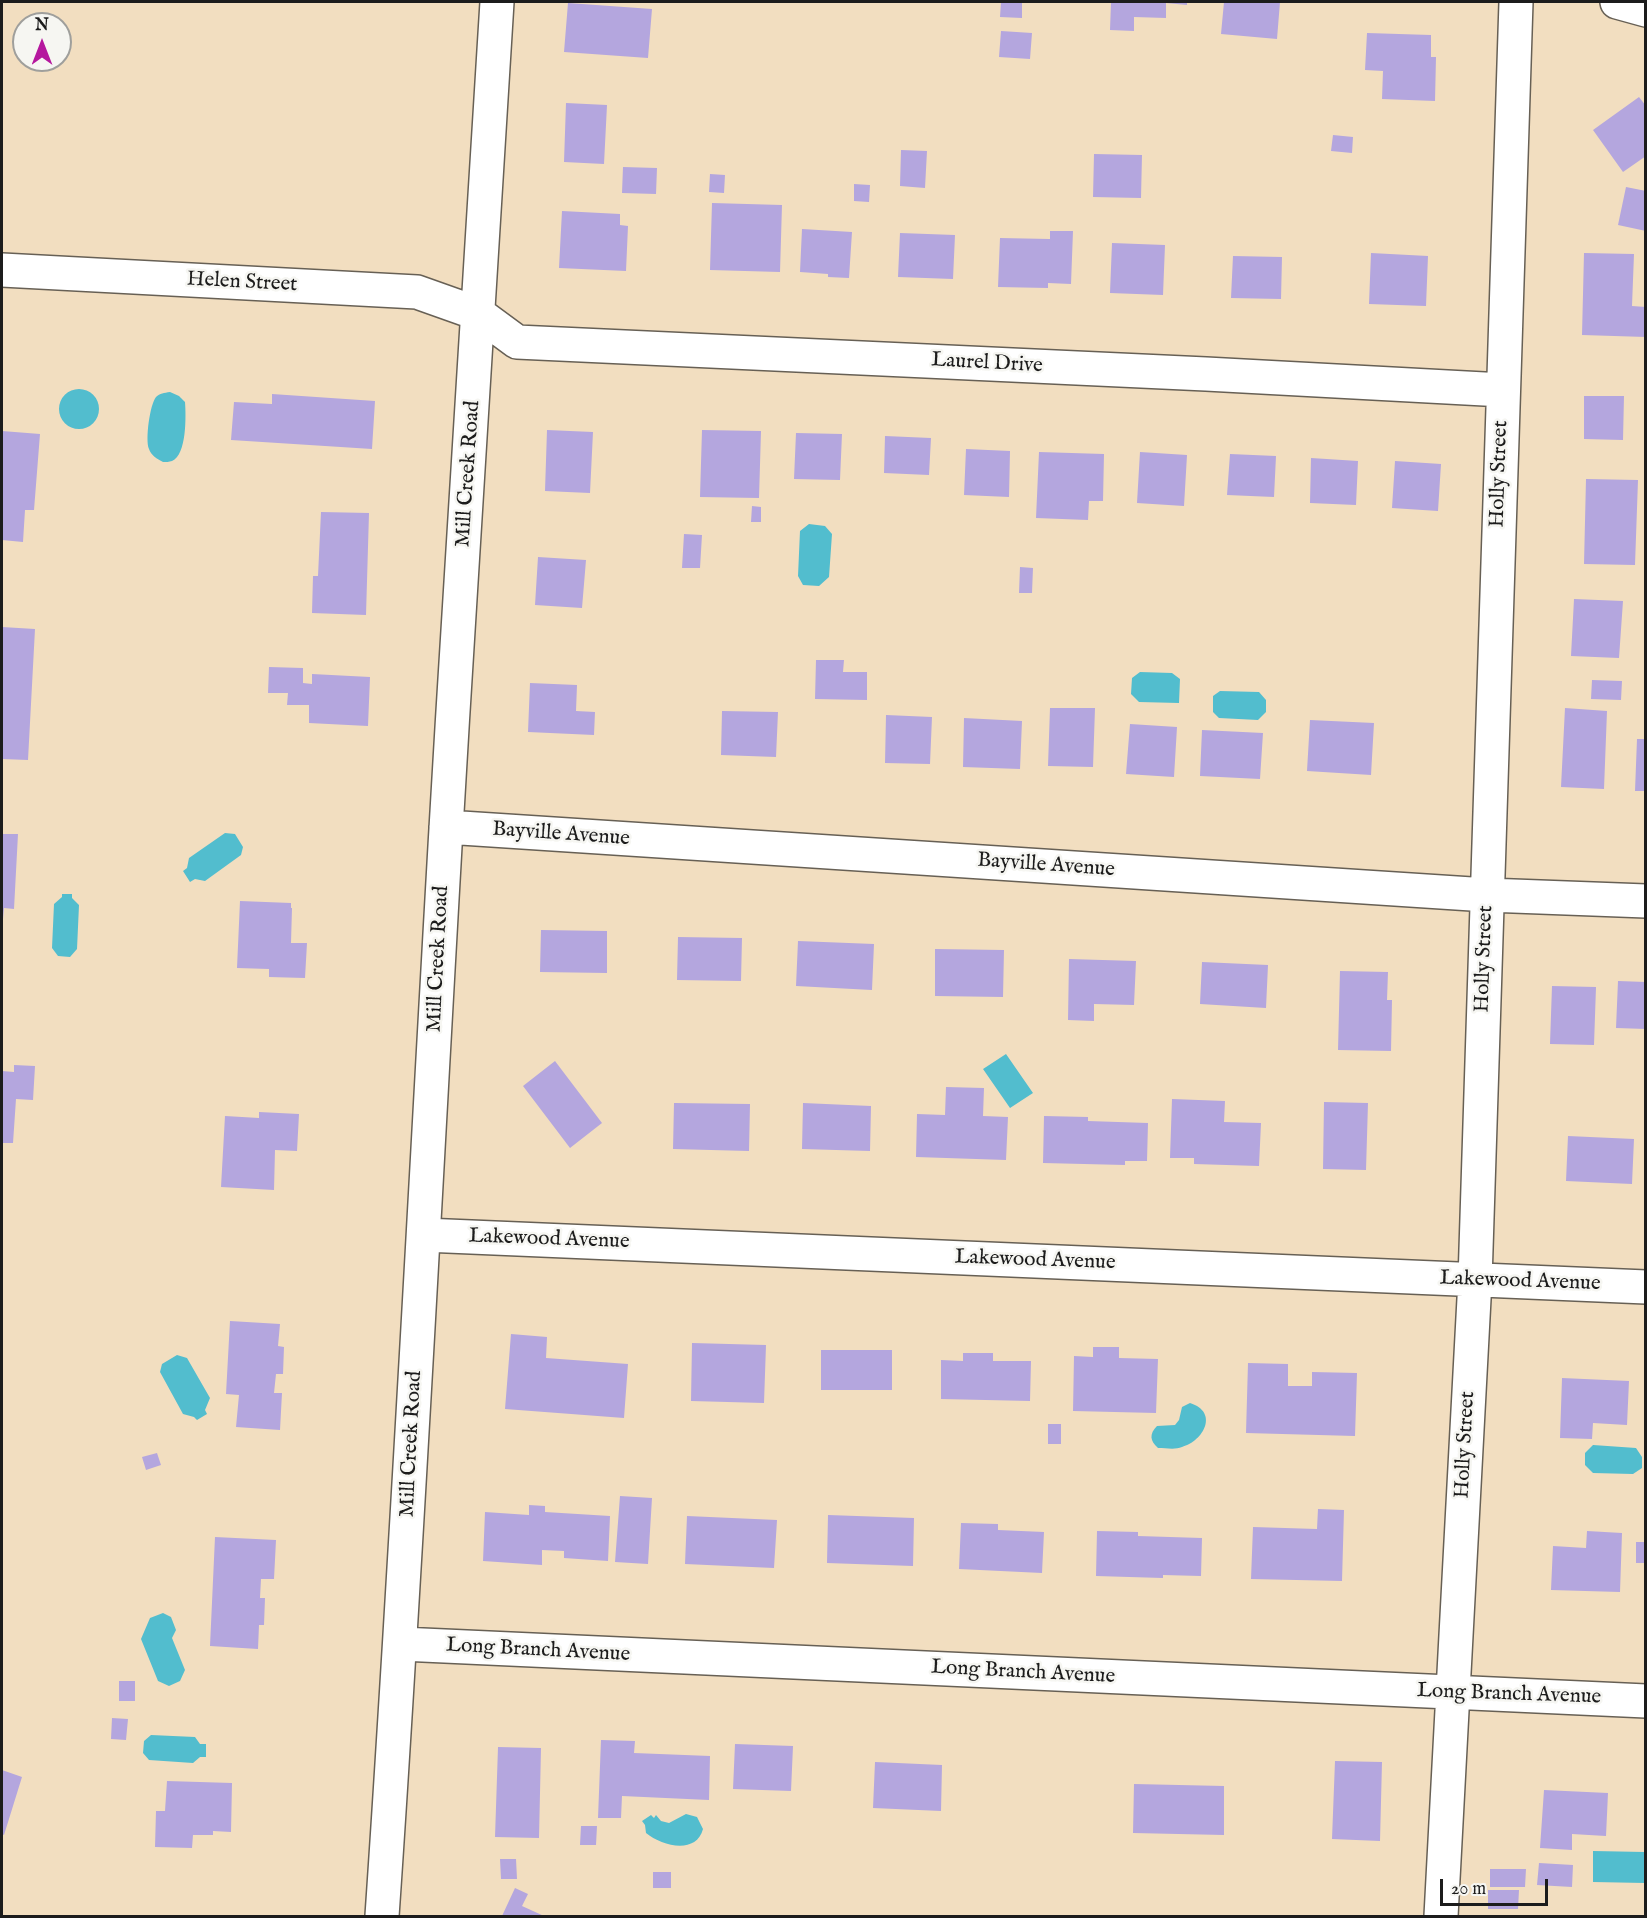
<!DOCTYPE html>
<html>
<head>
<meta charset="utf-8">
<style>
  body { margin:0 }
  #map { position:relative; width:1647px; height:1918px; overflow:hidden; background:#f2dec0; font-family:"IM FELL English",serif }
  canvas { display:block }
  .frame { position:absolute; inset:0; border:3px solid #1c1c1c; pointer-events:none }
  .north { position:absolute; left:12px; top:12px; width:60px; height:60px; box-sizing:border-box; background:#f6f6f2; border:2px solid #9f9f9c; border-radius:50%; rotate:0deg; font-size:16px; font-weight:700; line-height:24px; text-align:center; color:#1c1c1c }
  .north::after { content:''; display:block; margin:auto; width:21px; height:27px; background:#b5179e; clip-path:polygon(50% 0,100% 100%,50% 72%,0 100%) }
  .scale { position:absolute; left:1440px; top:1879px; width:108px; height:27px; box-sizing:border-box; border:3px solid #1c1c1c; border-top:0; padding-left:8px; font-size:18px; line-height:21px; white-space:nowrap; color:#1c1c1c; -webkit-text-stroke:4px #f6f6f2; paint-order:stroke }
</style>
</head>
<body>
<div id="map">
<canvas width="1647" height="1918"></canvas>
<div class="frame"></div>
<div class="north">N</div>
<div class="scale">20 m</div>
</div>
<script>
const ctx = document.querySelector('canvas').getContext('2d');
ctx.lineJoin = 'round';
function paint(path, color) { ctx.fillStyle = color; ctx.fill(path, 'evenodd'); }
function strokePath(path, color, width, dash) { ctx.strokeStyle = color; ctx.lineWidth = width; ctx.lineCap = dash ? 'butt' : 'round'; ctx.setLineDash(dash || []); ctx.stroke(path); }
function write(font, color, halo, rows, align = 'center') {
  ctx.font = font + ' "IM FELL English",serif'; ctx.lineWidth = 5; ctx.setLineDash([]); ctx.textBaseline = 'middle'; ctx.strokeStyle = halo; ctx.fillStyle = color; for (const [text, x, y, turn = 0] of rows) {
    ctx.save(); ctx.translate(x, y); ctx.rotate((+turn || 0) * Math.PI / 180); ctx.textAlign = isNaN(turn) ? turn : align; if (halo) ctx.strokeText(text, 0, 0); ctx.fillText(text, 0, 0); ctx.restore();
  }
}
const water = new Path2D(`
  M59 409a20 20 0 1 1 40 0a20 20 0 1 1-40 0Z
  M 170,392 L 179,396 L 185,402 C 186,415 187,455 172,461 C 169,462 166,462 163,462 C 157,459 151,455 149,449 C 145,440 150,404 156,397 C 160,393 164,393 170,392 Z
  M 809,524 L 825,526 L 832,534 L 829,577 L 819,586 L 803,585 L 798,576 L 800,531 Z
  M 1140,672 L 1172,673 L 1180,679 L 1179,703 L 1139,702 L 1131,694 L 1132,678 Z
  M 1220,691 L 1259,692 L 1266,700 L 1266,712 L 1258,720 L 1219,718 L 1213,712 L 1213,696 Z
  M 225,833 L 235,834 L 243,847 L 241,855 L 205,881 L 195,879 L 190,882 L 183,871 L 187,868 L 189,858 Z
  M 62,894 L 72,894 L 72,898 L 79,905 L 77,949 L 70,957 L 58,956 L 52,948 L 54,904 L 62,897 Z
  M 1006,1054 L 1033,1093 L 1010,1108 L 983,1069 Z
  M 177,1355 L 187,1358 L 210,1398 L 205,1410 L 207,1414 L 197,1420 L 194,1417 L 183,1414 L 160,1372 L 162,1364 Z
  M 1190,1403 C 1219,1412 1204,1441 1182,1447 C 1175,1450 1166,1448 1158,1448 C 1150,1441 1149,1434 1157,1426 L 1175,1425 L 1179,1420 L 1182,1407 Z
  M 1593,1445 L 1636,1448 L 1642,1457 L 1642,1468 L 1633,1474 L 1593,1473 L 1585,1465 L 1585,1453 Z
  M 163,1613 L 171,1617 L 176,1630 L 172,1638 L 185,1670 L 180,1681 L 169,1686 L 158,1681 L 141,1639 L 150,1618 Z
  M 151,1735 L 195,1737 L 200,1744 L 206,1744 L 206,1757 L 200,1757 L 193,1763 L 149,1760 L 143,1753 L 144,1741 Z
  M 686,1814 L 697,1817 L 703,1829 C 696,1855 662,1846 646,1833 L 645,1825 L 642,1821 L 651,1815 L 654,1818 L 656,1815 L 661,1821 L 669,1823 Z
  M 1593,1851 L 1645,1852 L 1645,1883 L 1593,1882 Z`);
const building = new Path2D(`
  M 1001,2 L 1022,2 L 1022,18 L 1000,17 Z
  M 1111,2 L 1187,2 L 1187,5 L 1166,3 L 1166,18 L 1134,17 L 1134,31 L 1110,30 Z
  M 1224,2 L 1280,2 L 1277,39 L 1221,34 Z
  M 568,3 L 652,9 L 648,58 L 564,52 Z
  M 1001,31 L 1032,33 L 1030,59 L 999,57 Z
  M 1367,33 L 1431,35 L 1431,57 L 1436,57 L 1435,101 L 1382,99 L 1383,71 L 1365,70 Z
  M 1639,97 L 1646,106 L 1646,156 L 1623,172 L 1593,130 Z
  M 566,103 L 607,105 L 604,164 L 564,162 Z
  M 1333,135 L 1353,137 L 1352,153 L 1331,151 Z
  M 901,150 L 927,151 L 925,188 L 900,186 Z
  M 1094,154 L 1142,155 L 1141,198 L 1093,197 Z
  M 623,167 L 657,168 L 656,194 L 622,193 Z
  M 710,174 L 725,175 L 724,193 L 709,192 Z
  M 854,184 L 870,185 L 869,202 L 854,201 Z
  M 1626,187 L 1646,191 L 1646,231 L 1618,225 Z
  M 712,203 L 782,205 L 780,272 L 710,270 Z
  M 562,211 L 620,214 L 620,225 L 628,226 L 626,271 L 559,268 Z
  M 802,229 L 852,232 L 849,278 L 828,277 L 828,274 L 800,272 Z
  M 1050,231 L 1073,231 L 1071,284 L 1048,283 L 1048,288 L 998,287 L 1000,238 L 1050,239 Z
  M 900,233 L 955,235 L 953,279 L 898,277 Z
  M 1112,243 L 1165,245 L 1163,295 L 1110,293 Z
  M 1371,253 L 1428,256 L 1426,306 L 1369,304 Z
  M 1584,253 L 1634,254 L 1632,306 L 1646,307 L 1646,337 L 1582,335 Z
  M 1233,256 L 1282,257 L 1281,299 L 1231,298 Z
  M 272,394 L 375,401 L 372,449 L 231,440 L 234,402 L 272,404 Z
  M 1584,396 L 1624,396 L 1623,440 L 1584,439 Z
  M 547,430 L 593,432 L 590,493 L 545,491 Z
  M 702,430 L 761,431 L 759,498 L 700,497 Z
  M 2,431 L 40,434 L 34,510 L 25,510 L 23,542 L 2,540 Z
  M 796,433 L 842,434 L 840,480 L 794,479 Z
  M 885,436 L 931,438 L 929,475 L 884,473 Z
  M 966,449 L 1010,451 L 1009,497 L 964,495 Z
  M 1039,452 L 1104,454 L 1103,501 L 1089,501 L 1088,520 L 1036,518 Z
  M 1140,452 L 1187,455 L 1184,506 L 1137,503 Z
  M 1230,454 L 1276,456 L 1274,497 L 1227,495 Z
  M 1311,458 L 1358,461 L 1356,505 L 1310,503 Z
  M 1395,461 L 1441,464 L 1438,511 L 1392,508 Z
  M 1586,479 L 1638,480 L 1635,565 L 1584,564 Z
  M 752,506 L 761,507 L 761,522 L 751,522 Z
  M 321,512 L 369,513 L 366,615 L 312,613 L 313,576 L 318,576 Z
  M 684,534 L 702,535 L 700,568 L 682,568 Z
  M 538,557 L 586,560 L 582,608 L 535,605 Z
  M 1020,567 L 1033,568 L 1032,593 L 1019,593 Z
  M 1574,599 L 1623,601 L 1619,658 L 1571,656 Z
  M 2,627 L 35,629 L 28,760 L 2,759 Z
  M 816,660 L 844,660 L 843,672 L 867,672 L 867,700 L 815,699 Z
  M 269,667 L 303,668 L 303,683 L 312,684 L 312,674 L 370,677 L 368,726 L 309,723 L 309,705 L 287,705 L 288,693 L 268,693 Z
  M 1592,680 L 1622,681 L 1621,700 L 1591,699 Z
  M 530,683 L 577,685 L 576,711 L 595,712 L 594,735 L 528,732 Z
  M 1050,708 L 1095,708 L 1093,767 L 1048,766 Z
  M 1565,708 L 1607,711 L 1604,789 L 1561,787 Z
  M 722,711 L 778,712 L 776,757 L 721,755 Z
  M 886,715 L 932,717 L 930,764 L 885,763 Z
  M 964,718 L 1022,721 L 1020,769 L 963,767 Z
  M 1310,720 L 1374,723 L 1371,775 L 1307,771 Z
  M 1130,724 L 1177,727 L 1174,777 L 1126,774 Z
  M 1202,730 L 1263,733 L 1260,779 L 1200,776 Z
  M 1637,739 L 1646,739 L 1646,791 L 1635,791 Z
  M 2,834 L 18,834 L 14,909 L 4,908 L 3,919 L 2,919 Z
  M 240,901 L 291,903 L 291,908 L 292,908 L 291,943 L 307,943 L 305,978 L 269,977 L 269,969 L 237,968 Z
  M 541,930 L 607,931 L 607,973 L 540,972 Z
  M 678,937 L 742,938 L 741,981 L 677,980 Z
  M 798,941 L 874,944 L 872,990 L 796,986 Z
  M 935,949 L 1004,950 L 1003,997 L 935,996 Z
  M 1069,959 L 1136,961 L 1134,1005 L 1094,1004 L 1094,1021 L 1068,1020 Z
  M 1202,962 L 1268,965 L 1266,1008 L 1200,1004 Z
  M 1340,971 L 1388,972 L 1387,1000 L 1392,1000 L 1391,1051 L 1338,1050 Z
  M 1618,981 L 1646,982 L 1646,1029 L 1616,1028 Z
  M 1552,986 L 1596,987 L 1594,1045 L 1550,1044 Z
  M 555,1061 L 602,1123 L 570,1148 L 523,1086 Z
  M 14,1065 L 35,1066 L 33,1100 L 16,1099 L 13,1143 L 2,1143 L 2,1071 L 14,1072 Z
  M 946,1087 L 984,1088 L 983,1116 L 1008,1117 L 1006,1160 L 916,1157 L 917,1114 L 945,1115 Z
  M 1172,1099 L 1225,1101 L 1224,1122 L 1261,1123 L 1259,1166 L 1194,1164 L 1194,1158 L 1170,1158 Z
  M 1324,1102 L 1368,1103 L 1366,1170 L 1323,1169 Z
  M 674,1103 L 750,1104 L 749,1151 L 673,1149 Z
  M 803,1103 L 871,1106 L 870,1151 L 802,1149 Z
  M 259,1112 L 299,1114 L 297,1151 L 275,1150 L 274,1190 L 221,1187 L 225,1116 L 259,1118 Z
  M 1044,1116 L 1088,1117 L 1088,1121 L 1148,1123 L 1147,1161 L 1125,1161 L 1125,1165 L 1043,1163 Z
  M 1568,1136 L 1634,1139 L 1632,1184 L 1566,1181 Z
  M 230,1321 L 280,1324 L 278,1346 L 284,1347 L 283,1374 L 276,1374 L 274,1393 L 282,1393 L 280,1430 L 236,1427 L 239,1395 L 226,1394 Z
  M 511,1334 L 547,1337 L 546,1358 L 628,1364 L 624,1418 L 505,1409 Z
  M 692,1343 L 766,1345 L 764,1403 L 691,1401 Z
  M 1093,1347 L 1119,1347 L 1119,1358 L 1158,1359 L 1156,1413 L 1073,1411 L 1074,1356 L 1093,1357 Z
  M 821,1350 L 892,1350 L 892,1390 L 821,1390 Z
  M 963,1353 L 993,1353 L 993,1361 L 1031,1361 L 1030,1401 L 941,1399 L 941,1360 L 963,1361 Z
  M 1248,1363 L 1288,1364 L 1288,1386 L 1312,1386 L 1312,1372 L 1357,1373 L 1355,1436 L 1246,1433 Z
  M 1562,1378 L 1629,1381 L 1627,1425 L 1593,1423 L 1592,1439 L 1560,1438 Z
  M 1048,1424 L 1061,1424 L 1061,1444 L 1048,1444 Z
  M 157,1453 L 161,1465 L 146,1470 L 142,1457 Z
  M 620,1496 L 652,1498 L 648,1564 L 615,1562 Z
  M 529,1505 L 545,1506 L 545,1512 L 610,1516 L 608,1561 L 564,1558 L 564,1551 L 542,1550 L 542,1565 L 483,1561 L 485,1512 L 529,1515 Z
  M 1318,1509 L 1344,1510 L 1342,1581 L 1251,1579 L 1253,1527 L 1317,1529 Z
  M 828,1515 L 914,1518 L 913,1566 L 827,1563 Z
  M 687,1516 L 777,1520 L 774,1568 L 685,1564 Z
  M 961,1523 L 998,1524 L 998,1530 L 1044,1532 L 1042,1573 L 959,1569 Z
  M 1097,1531 L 1138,1532 L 1138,1536 L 1202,1538 L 1201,1576 L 1163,1575 L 1163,1578 L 1096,1576 Z
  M 1587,1531 L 1622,1533 L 1620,1592 L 1551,1590 L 1553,1546 L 1586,1548 Z
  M 215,1537 L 276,1540 L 274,1579 L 261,1579 L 260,1598 L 265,1598 L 264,1625 L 259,1625 L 258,1649 L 210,1646 Z
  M 1636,1542 L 1646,1542 L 1646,1563 L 1636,1563 Z
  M 119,1681 L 135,1681 L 135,1701 L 119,1701 Z
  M 112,1718 L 128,1719 L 126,1740 L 111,1739 Z
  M 601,1740 L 635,1741 L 634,1753 L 710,1756 L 709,1800 L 622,1796 L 621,1818 L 598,1818 Z
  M 735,1744 L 793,1746 L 791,1791 L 733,1789 Z
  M 498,1747 L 541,1748 L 539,1838 L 495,1837 Z
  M 1335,1761 L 1382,1762 L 1380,1841 L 1332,1839 Z
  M 875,1762 L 942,1765 L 941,1811 L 873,1808 Z
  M 2,1770 L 22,1777 L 4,1835 L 2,1834 Z
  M 167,1781 L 232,1783 L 231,1832 L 213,1831 L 213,1835 L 193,1835 L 192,1848 L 155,1847 L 156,1811 L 165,1811 Z
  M 1134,1784 L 1224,1786 L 1224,1835 L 1133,1833 Z
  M 1544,1790 L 1608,1793 L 1606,1836 L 1572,1834 L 1572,1850 L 1540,1848 Z
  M 581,1826 L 597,1826 L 596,1845 L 580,1845 Z
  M 500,1859 L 516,1859 L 517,1879 L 501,1879 Z
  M 1539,1863 L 1573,1865 L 1572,1887 L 1537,1885 Z
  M 1490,1869 L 1526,1869 L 1525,1887 L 1490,1887 Z
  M 653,1872 L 671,1872 L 671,1888 L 653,1888 Z
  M 515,1888 L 528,1894 L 522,1906 L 544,1916 L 502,1916 Z
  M 1488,1890 L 1519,1890 L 1518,1909 L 1488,1909 Z`);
const minor = new Path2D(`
  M 1617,2 L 1646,10
  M 2,270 L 417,292 L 479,314 L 517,342 L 1206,374 L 1503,390
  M 446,827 L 1487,895 L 1646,901
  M 424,1235 L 1646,1287
  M 401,1644 L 1646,1701
  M 382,1916 C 407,1554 425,1192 446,829 C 462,553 481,277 497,2
  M 1441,1916 L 1475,1280 L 1516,2`);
const streetNames = [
  ["Helen Street",242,283,3],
  ["Laurel Drive",987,364,3],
  ["Mill Creek Road",469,474,-86],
  ["Holly Street",1500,474,-88],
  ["Bayville Avenue",561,835,4],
  ["Bayville Avenue",1046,866,4],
  ["Mill Creek Road",439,959,-87],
  ["Holly Street",1485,959,-88],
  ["Lakewood Avenue",549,1240,2],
  ["Lakewood Avenue",1035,1261,2],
  ["Lakewood Avenue",1520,1282,2],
  ["Mill Creek Road",412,1444,-87],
  ["Holly Street",1466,1445,-87],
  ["Long Branch Avenue",538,1651,3],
  ["Long Branch Avenue",1023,1673,3],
  ["Long Branch Avenue",1509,1695,2]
];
paint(water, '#52bdce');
paint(building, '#b4a6de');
strokePath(minor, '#676055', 36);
strokePath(minor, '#fff', 33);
write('21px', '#1c1c1c', '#f6f6f2', streetNames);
</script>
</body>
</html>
